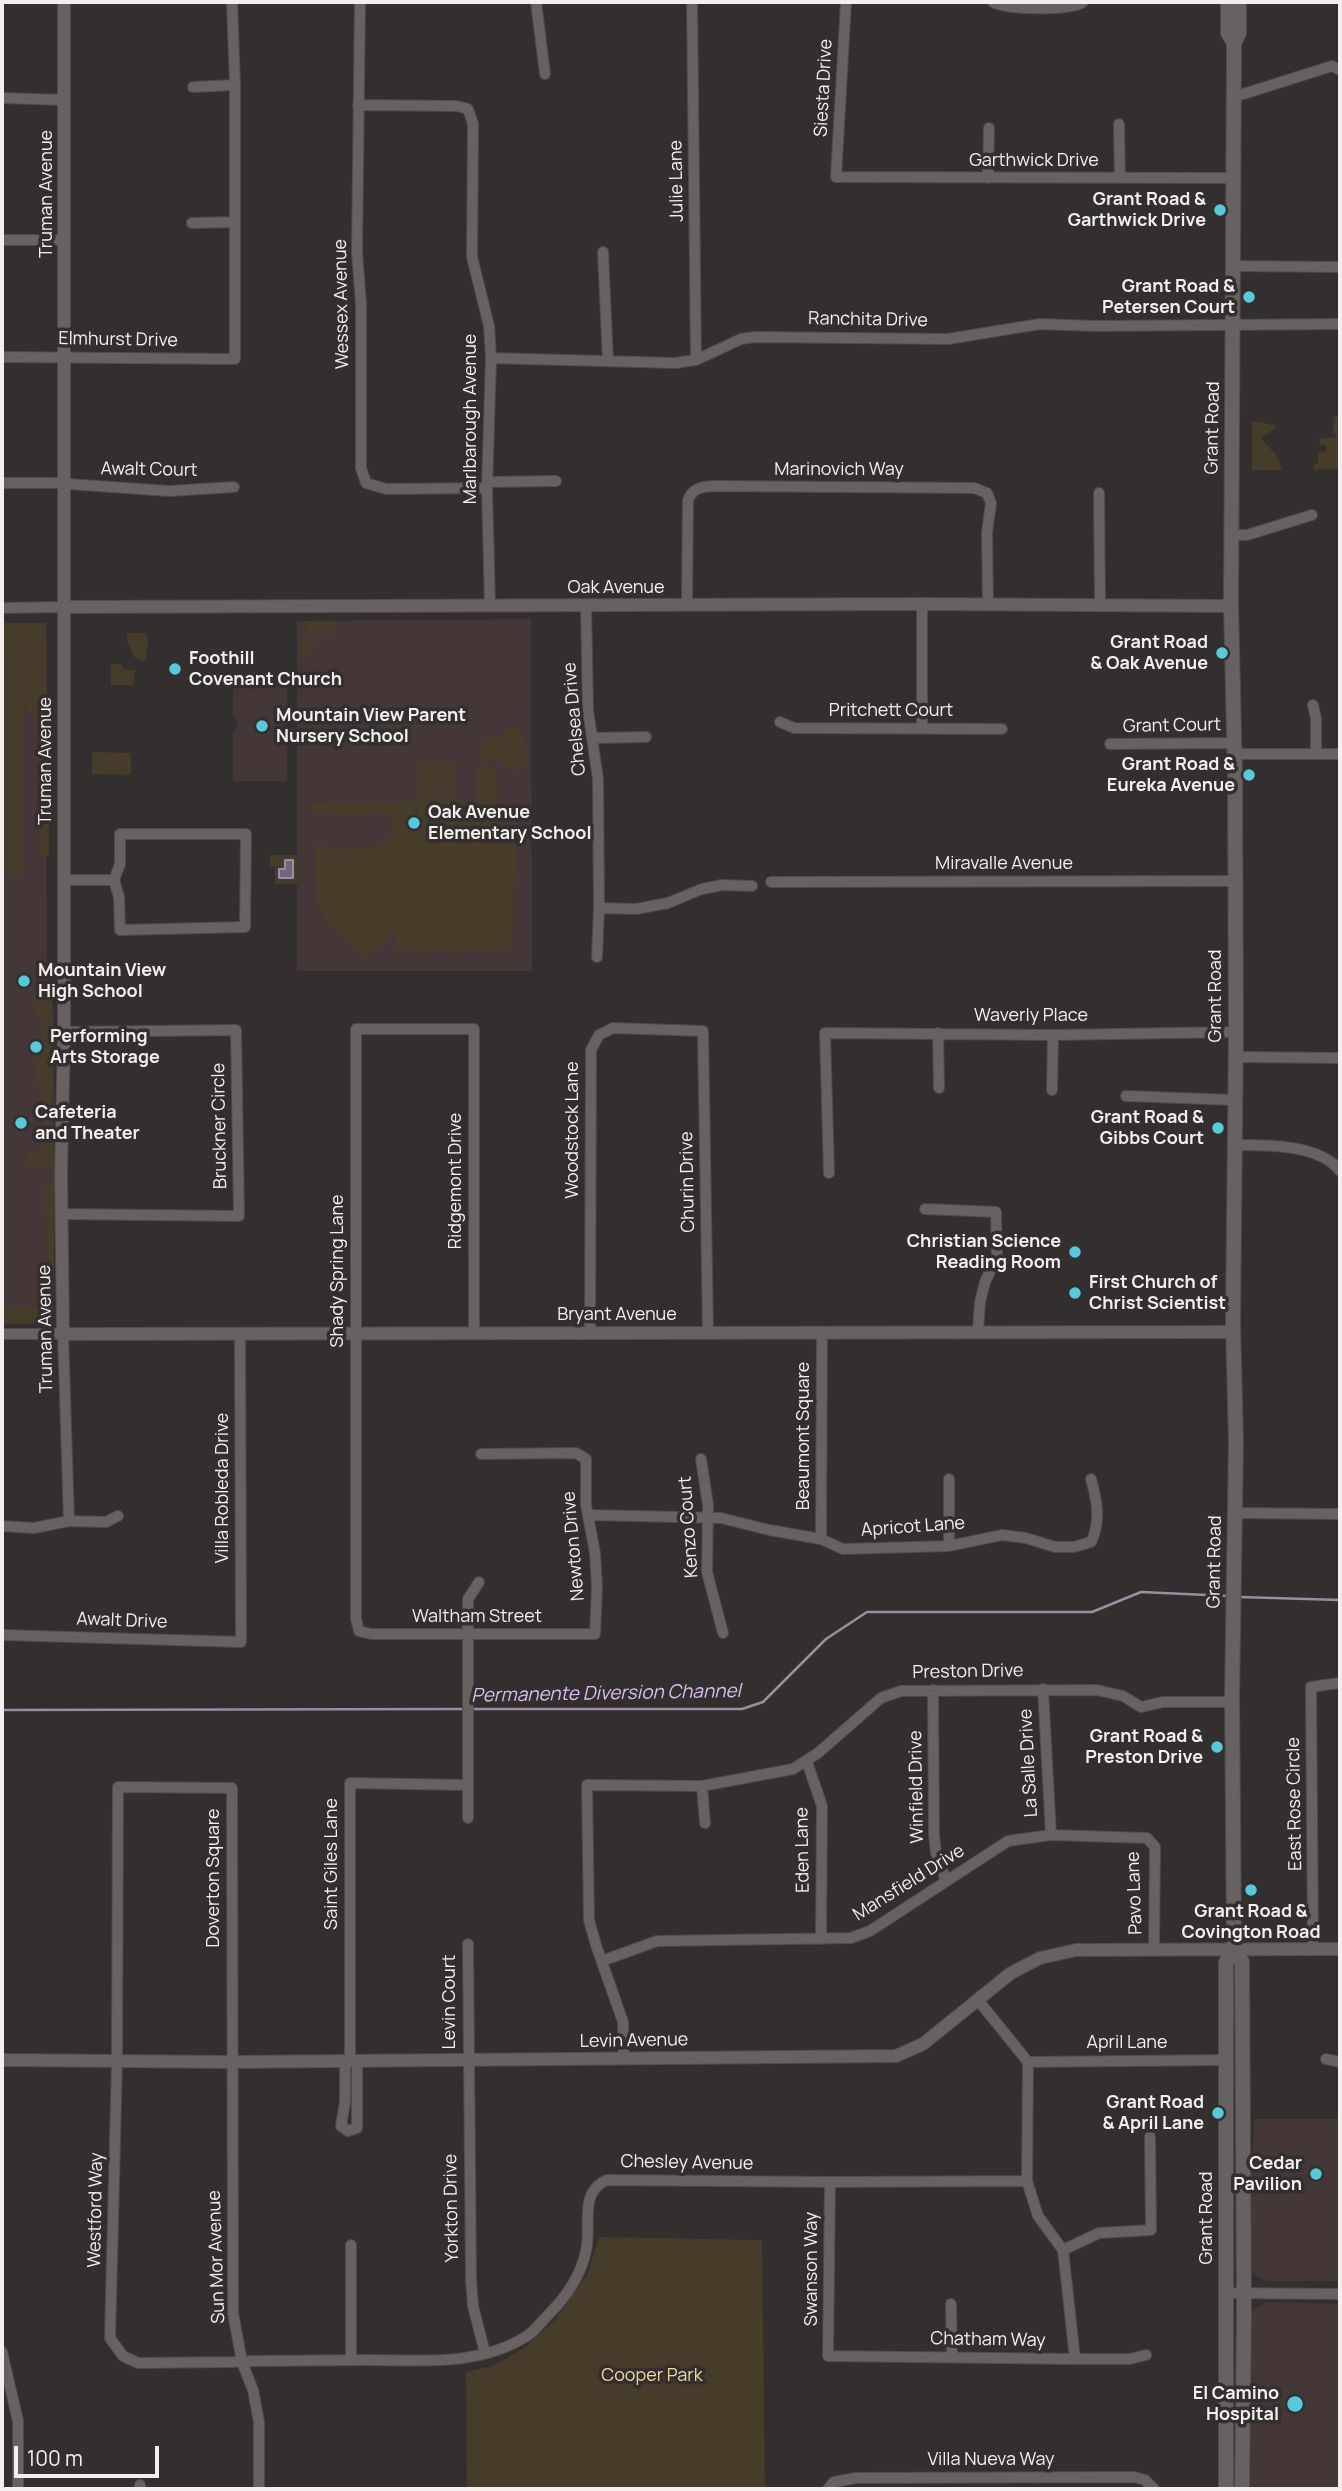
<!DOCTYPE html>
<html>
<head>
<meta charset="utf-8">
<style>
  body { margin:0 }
  #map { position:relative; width:1342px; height:2491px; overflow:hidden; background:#342f2f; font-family:Manrope,sans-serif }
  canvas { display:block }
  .frame { position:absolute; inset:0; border:4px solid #f3efef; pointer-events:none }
  .scale { position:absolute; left:14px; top:2446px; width:145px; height:32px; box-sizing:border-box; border:4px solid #f3efef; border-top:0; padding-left:9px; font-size:21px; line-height:24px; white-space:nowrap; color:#f3efef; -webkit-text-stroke:5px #342f2f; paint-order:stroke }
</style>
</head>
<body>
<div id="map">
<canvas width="1342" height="2491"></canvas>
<div class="frame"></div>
<div class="scale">100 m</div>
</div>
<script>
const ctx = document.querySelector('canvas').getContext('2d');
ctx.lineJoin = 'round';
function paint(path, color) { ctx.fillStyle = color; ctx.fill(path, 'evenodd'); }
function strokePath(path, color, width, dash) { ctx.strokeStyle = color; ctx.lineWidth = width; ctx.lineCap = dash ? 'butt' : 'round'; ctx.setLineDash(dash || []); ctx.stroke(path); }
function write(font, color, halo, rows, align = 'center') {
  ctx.font = font + ' Manrope,sans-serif'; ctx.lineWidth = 7; ctx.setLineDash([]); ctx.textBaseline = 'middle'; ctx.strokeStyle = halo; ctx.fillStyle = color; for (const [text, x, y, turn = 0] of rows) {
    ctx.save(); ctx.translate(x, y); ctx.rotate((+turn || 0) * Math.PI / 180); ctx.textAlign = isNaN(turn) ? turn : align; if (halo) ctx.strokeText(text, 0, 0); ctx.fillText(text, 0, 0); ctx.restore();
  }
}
const built = new Path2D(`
  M 531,619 L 532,971 L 297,971 L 297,621 Z
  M 2,623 L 46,623 L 47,990 L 52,997 L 54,1019 L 54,1314 L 51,1320 L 44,1324 L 2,1324 Z
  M 246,674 L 287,674 L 287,781 L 233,781 L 233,732 L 238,728 L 238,723 L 233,716 L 233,683 L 246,680 Z
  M 1254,2119 L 1340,2119 L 1340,2281 L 1267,2281 L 1256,2276 L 1252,2271 L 1250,2265 L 1250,2204 Z
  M 1266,2302 L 1340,2304 L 1340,2489 L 1250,2489 L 1250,2319 L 1253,2310 Z`);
const green = new Path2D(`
  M 1338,416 L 1340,469 L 1314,470 L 1314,464 L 1318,464 L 1318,452 L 1326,451 L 1326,445 L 1320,445 L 1319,439 L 1336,437 L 1335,433 L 1333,433 L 1333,417 Z
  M 1252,421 L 1275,425 L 1275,428 L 1261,438 L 1277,456 L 1282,470 L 1252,470 Z
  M 305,622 L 334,622 L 334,636 L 307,634 Z
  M 3,623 L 46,623 L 49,855 L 42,855 L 38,852 L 39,769 L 42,768 L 43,744 L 38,743 L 38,731 L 35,731 L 35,715 L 28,714 L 26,711 L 24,642 L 24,876 L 12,876 L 11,869 L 2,877 L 2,860 L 9,848 L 11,832 L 11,687 L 9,671 L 2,659 Z
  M 127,633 L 147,633 L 148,648 L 146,652 L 146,662 L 134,657 L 127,641 Z
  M 299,637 L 314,637 L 314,653 L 299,653 Z
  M 111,664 L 121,664 L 125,670 L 135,670 L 133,685 L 111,685 Z
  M 2,682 L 10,682 L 10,837 L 2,837 Z
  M 509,728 L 520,728 L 528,750 L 528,760 L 517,771 L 510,771 L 497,760 L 482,759 L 482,737 L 498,737 Z
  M 92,752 L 131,753 L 131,775 L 92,774 Z
  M 418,764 L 435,764 L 436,790 L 418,790 Z
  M 438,764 L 456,764 L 456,790 L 439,790 Z
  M 477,765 L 491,765 L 497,770 L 497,821 L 503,822 L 503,840 L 509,845 L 516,845 L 512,944 L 505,950 L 451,953 L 450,951 L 400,950 L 394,954 L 390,954 L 396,944 L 396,930 L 371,955 L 362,955 L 321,919 L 324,914 L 317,908 L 315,842 L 336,849 L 384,845 L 392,832 L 391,817 C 377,805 365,817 349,819 L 331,812 L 311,814 L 309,803 L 415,802 L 417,821 L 477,822 Z
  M 418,792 L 436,792 L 436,818 L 418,819 Z
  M 439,792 L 456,792 L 456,818 L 439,818 Z
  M 270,855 L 297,855 L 297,884 L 275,884 L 275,867 L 270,866 Z
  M 34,996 L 52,997 L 53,1166 L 26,1166 L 27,1153 L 43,1148 L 43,1124 L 34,1058 L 43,1057 L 42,1018 L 35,1017 Z
  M 54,1181 L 54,1291 L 47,1291 L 45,1182 Z
  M 43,1304 L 54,1304 L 51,1320 L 44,1324 L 2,1324 L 2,1307 L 43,1307 Z
  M 599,2237 L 762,2240 L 765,2489 L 467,2489 L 466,2372 L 493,2366 L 524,2348 L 556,2319 L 587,2275 Z`);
const water = new Path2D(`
  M 285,860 L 293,860 L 293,878 L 279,878 L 279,869 L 285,869 Z`);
const stream = new Path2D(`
  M 1239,1597 L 1340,1600
  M 470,1709 L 742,1709 L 763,1702 L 826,1639 L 867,1612 L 1092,1612 L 1141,1592 L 1229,1596
  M 2,1710 L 463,1709`);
const minor = new Path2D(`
  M 360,2 L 357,252 L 361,304 L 361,468 L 366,483 L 386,489 L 487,488
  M 536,2 L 545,74
  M 692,2 L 696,360
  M 846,2 L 836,177 L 1233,178
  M 993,2 C 1007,10 1070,11 1083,2
  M 193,87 L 235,85
  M 1234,97 L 1332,66 L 1340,70
  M 2,98 L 65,100
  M 358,105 L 457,106 L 468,109 L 473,124 L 472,257 L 489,326 L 491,358 L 487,488 L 490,606
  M 1119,124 L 1120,178
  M 988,178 L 989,128
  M 192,223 L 235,222
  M 2,240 L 64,240
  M 603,252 L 608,361
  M 1233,266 L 1340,267
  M 2,357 L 235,359 L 235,85 L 232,2
  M 491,358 L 675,363 L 696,360 L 741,339 L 755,337 L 948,339 L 1040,324 L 1096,326 L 1340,324
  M 487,482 L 556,481
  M 2,483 L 54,483 L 169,491 L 234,487
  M 1099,493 L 1100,606
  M 1231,535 L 1247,535 L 1312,515
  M 922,604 L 922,728
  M 586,605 L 588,710 L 598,779 L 599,908 L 597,957
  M 687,605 L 688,500 C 693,488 701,487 713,486 L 974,488 L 987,493 L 991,503 L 987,533 L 988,605
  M 2,608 L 64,607
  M 1313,705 L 1316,718 L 1316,754
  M 780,722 L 794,728 L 1002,729
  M 593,738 L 646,737
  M 1110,744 L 1234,743
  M 1235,754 L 1340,754
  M 120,834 L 246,834 L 245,927 L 120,930 L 119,897 L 114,880 L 120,864 Z
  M 64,880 L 114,880
  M 771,882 L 1236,881
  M 599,908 L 636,909 L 668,903 L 702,889 L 722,885 L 752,886
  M 938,1033 L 939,1088
  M 1236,1057 L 1340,1058
  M 1052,1090 L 1053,1035
  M 1126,1096 L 1234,1100
  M 1234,1145 C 1266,1145 1320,1144 1340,1171
  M 829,1173 L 825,1033 L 1053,1035 L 1236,1032
  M 925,1209 L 996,1212 L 997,1257 L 985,1282 L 980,1302 L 978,1331
  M 61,1214 L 239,1216 L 236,1030 L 64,1032
  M 474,1333 L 474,1029 L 356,1029 L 356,1619 L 359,1631 L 371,1634 L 595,1634 L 597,1586 L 595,1553 L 586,1505 L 586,1459 L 576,1453 L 481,1454
  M 590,1333 L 591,1050 L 599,1035 L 613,1028 L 703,1031 L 708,1332
  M 2,1334 L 63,1334 L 69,1521
  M 701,1459 L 708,1505 L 707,1572 L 723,1633
  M 949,1479 L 949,1546
  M 1235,1513 L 1340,1514
  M 589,1515 L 721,1518 L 769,1530 L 821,1539 L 843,1549 L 949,1546 L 1002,1535 L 1026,1538 L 1055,1547 L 1074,1547 L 1091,1542 C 1101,1522 1097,1500 1091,1479
  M 2,1526 L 34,1528 L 69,1521 L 106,1522 L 118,1516
  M 821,1539 L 822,1333
  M 2,1635 L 241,1642 L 240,1335
  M 1043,1689 L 1051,1835
  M 933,1690 L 934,1835 L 936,1853 L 946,1881
  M 807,1762 L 822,1806 L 821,1939
  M 702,1786 L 705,1823
  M 468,1818 L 468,1599 L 479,1582
  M 468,1944 L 471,2280 L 473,2306 L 485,2353
  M 1313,1949 L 1311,1687 L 1340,1683
  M 602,1961 L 657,1941 L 851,1938 L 870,1931 L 1008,1841 L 1051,1835 L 1147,1838 L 1155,1847 L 1154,1948
  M 978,2000 L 1028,2062 L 1027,2181 L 1038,2216 L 1063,2250 L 1075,2359
  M 624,2059 L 623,2022 L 596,1945 L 589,1920 L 587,1785 L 702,1786 L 793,1769 L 818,1753 L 881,1698 L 901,1691 L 1097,1690 L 1123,1696 L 1141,1707 L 1163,1702 L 1232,1702
  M 1326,2059 L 1340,2062
  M 345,2060 L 345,2102 L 341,2126 L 348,2131 L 357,2128 L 357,2060
  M 350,2060 L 350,1783 L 467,1785
  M 1028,2062 L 1226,2060
  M 830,2182 L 828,2356 L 1075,2359 L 1130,2359 L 1146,2355
  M 351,2245 L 351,2360
  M 1063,2250 L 1099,2233 L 1151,2230 L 1150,2137
  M 1226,2293 L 1340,2294
  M 951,2304 L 952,2357
  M 2,2352 L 18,2421 L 18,2489
  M 140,2485 L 140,2489
  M 259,2489 L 259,2422 L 253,2390 L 242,2362 L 233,2313 L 232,1788 L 118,1787 L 117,2061 L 110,2338 L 123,2356 L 138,2363 L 230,2362 L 255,2361 C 292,2361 329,2360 366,2360 C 420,2360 478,2367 527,2336 C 535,2331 542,2321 549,2314 C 567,2296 581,2275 586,2251 C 592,2226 578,2192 607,2180 L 830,2182 L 1027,2181
  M 828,2489 L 834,2482 L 856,2478 L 1134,2477 L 1145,2480 L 1154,2489`);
const tertiary = new Path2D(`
  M 64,2 L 64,1032 L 61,1174 L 63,1334 L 1233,1332
  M 64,607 L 922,604 L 1231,606
  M 2,2060 L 231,2062 L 896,2056 L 923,2044 L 1011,1973 L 1040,1958 L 1076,1950 L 1340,1949`);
const secondary = new Path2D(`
  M 1228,2 L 1228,33 L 1234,43 L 1234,65 L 1231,606 L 1235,775 L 1236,1032 L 1233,1323 L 1236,1442 L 1232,1696 L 1234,1936 L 1235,1948 L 1242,1962 L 1244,2312 L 1242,2489
  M 1234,43 L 1239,33 L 1239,2
  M 1226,2489 L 1226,1962 L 1235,1948`);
const markers = [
  [1220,210,7,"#53cbda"],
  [1249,297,7,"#53cbda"],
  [1222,653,7,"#53cbda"],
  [175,669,7,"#53cbda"],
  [262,726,7,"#53cbda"],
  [1249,775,7,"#53cbda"],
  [414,823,7,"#53cbda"],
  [24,981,7,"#53cbda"],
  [36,1047,7,"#53cbda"],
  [21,1123,7,"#53cbda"],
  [1218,1128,7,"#53cbda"],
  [1075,1252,7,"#53cbda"],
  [1075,1293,7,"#53cbda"],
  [1217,1747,7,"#53cbda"],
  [1251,1890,7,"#53cbda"],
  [1218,2113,7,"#53cbda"],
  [1316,2174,7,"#53cbda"],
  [1295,2404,9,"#53cbda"]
];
const streetNames = [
  ["Siesta Drive",824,88,-87],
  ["Garthwick Drive",1034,161],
  ["Julie Lane",677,181,-91],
  ["Truman Avenue",47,194,-90],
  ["Wessex Avenue",342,304,-91],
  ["Ranchita Drive",868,320,1],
  ["Elmhurst Drive",118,340,1],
  ["Marlbarough Avenue",471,419,-90],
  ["Grant Road",1213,428,-89],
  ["Awalt Court",149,470,1],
  ["Marinovich Way",839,470],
  ["Oak Avenue",616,588],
  ["Pritchett Court",891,711],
  ["Chelsea Drive",575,719,-95],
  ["Grant Court",1172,726,-1],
  ["Truman Avenue",46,761,-90],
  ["Miravalle Avenue",1004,864],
  ["Grant Road",1216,996,-90],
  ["Waverly Place",1031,1016],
  ["Bruckner Circle",220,1126,-91],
  ["Woodstock Lane",573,1130,-90],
  ["Ridgemont Drive",456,1181,-90],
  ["Churin Drive",688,1182,-91],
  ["Shady Spring Lane",338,1271,-90],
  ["Bryant Avenue",617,1315],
  ["Truman Avenue",46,1329,-91],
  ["Beaumont Square",804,1436,-90],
  ["Villa Robleda Drive",223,1488,-90],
  ["Kenzo Court",689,1527,-94],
  ["Apricot Lane",913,1527,-4],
  ["Newton Drive",574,1546,-95],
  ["Grant Road",1215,1562,-89],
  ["Waltham Street",477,1617],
  ["Awalt Drive",122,1621,2],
  ["Preston Drive",968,1672,-1],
  ["La Salle Drive",1029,1763,-93],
  ["Winfield Drive",917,1787,-91],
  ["East Rose Circle",1295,1804,-91],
  ["Eden Lane",803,1850,-91],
  ["Saint Giles Lane",332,1864,-90],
  ["Doverton Square",214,1878,-90],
  ["Mansfield Drive",909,1883,-32],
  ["Pavo Lane",1135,1893,-92],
  ["Levin Court",450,2002,-90],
  ["Levin Avenue",634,2041,-1],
  ["April Lane",1127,2043],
  ["Chesley Avenue",687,2163,1],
  ["Yorkton Drive",452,2208,-91],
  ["Westford Way",96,2210,-89],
  ["Grant Road",1207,2218,-90],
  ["Sun Mor Avenue",217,2257,-92],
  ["Swanson Way",812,2269,-90],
  ["Chatham Way",988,2340,1],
  ["Villa Nueva Way",991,2460]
];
const poiNames = [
  ["Grant Road &",1206,200],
  ["Garthwick Drive",1206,221],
  ["Grant Road &",1235,287],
  ["Petersen Court",1235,308],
  ["Grant Road",1208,643],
  ["& Oak Avenue",1208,664],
  ["Foothill",189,659,"left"],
  ["Covenant Church",189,680,"left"],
  ["Mountain View Parent",276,716,"left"],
  ["Nursery School",276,737,"left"],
  ["Grant Road &",1235,765],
  ["Eureka Avenue",1235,786],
  ["Oak Avenue",428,813,"left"],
  ["Elementary School",428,834,"left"],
  ["Mountain View",38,971,"left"],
  ["High School",38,992,"left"],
  ["Performing",50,1037,"left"],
  ["Arts Storage",50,1058,"left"],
  ["Cafeteria",35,1113,"left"],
  ["and Theater",35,1134,"left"],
  ["Grant Road &",1204,1118],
  ["Gibbs Court",1204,1139],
  ["Christian Science",1061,1242],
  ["Reading Room",1061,1263],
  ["First Church of",1089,1283,"left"],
  ["Christ Scientist",1089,1304,"left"],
  ["Grant Road &",1203,1737],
  ["Preston Drive",1203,1758],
  ["Grant Road &",1251,1912,"center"],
  ["Covington Road",1251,1933,"center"],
  ["Grant Road",1204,2103],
  ["& April Lane",1204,2124],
  ["Cedar",1302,2164],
  ["Pavilion",1302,2185],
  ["El Camino",1279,2394],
  ["Hospital",1279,2415]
];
const parkNames = [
  ["Cooper Park",652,2376]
];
const waterNames = [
  ["Permanente Diversion Channel",606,1694,-1]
];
paint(built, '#433737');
paint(green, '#453c2a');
paint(water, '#736481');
strokePath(water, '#998ea2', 2);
strokePath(stream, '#998ea2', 2.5);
strokePath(minor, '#504b4b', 12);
strokePath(tertiary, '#504b4b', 14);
strokePath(secondary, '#504b4b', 16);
strokePath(minor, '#676161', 10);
strokePath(tertiary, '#676161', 12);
strokePath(secondary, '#676161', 14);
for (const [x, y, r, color] of markers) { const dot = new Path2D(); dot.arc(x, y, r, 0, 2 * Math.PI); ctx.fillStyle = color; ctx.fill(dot); strokePath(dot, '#342f2f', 2.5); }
write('18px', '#f3efef', '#342f2f', streetNames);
write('bold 18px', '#f3efef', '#342f2f', poiNames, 'right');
write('18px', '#f1d69e', '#342f2f', parkNames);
write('italic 19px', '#d9bdf1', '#342f2f', waterNames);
</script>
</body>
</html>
